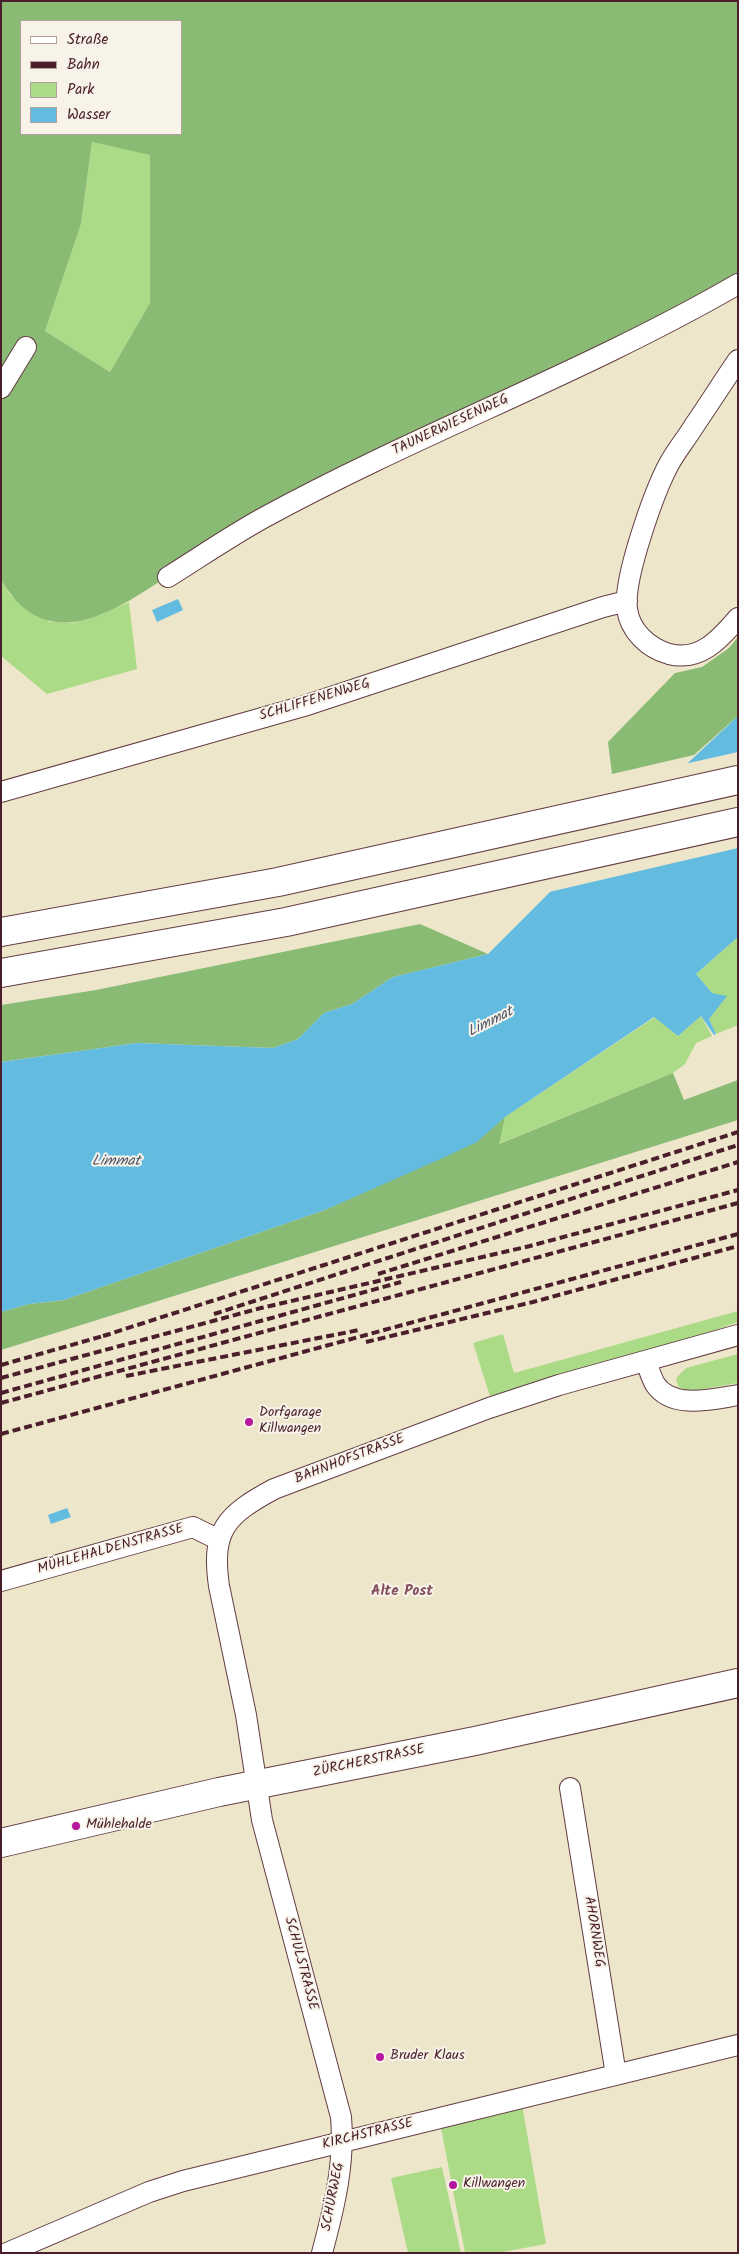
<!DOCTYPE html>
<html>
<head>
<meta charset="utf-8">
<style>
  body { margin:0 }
  #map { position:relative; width:739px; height:2254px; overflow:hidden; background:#eee6ca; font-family:Kalam,sans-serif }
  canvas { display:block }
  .frame { position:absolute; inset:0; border:2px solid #4a1f2b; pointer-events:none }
  .legend { position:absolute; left:20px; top:20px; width:162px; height:115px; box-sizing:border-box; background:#f7f3e8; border:1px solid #b29e9c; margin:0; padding:6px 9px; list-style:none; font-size:15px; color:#4a1f2b }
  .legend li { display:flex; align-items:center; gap:10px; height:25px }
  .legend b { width:25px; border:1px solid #b29e9c }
</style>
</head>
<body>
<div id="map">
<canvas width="739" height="2254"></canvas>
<div class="frame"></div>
<ul class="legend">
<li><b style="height:6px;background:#fff"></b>Straße</li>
<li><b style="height:6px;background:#4a1f2b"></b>Bahn</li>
<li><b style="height:14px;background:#acdb88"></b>Park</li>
<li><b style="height:14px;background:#63bce0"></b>Wasser</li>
</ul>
</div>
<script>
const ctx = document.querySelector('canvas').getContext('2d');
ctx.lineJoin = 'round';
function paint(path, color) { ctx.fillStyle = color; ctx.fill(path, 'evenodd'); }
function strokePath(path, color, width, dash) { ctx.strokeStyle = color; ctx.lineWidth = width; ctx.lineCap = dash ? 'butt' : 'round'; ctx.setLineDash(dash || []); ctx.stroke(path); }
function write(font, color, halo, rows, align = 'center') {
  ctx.font = font + ' Kalam,sans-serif'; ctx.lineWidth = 4; ctx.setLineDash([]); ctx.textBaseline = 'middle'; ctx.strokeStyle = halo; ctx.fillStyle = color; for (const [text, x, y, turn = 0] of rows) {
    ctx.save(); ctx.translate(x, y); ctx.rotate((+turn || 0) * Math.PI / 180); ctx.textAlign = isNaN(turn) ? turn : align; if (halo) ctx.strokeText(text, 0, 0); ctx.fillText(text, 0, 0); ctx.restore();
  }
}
const green = new Path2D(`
  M 92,142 L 150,154 L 150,303 L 110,372 L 45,331 L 81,224 Z
  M 1,580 L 10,595 L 50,622 L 72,623 L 100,615 L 129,602 L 137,669 L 47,694 L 1,656 Z
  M 738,937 L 738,1025 L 716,1034 L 709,1019 L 712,993 L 696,974 Z
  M 701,1016 L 712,1036 L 696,1043 L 685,1064 L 673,1073 L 498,1144 L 505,1117 L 655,1017 L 678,1036 Z
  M 738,1311 L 738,1322 L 697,1337 L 490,1396 L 473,1343 L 503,1334 L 514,1373 Z
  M 738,1354 L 738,1383 L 687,1392 L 678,1386 L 676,1378 L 686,1368 Z
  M 522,2104 L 546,2244 L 497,2253 L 465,2253 L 441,2128 Z
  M 442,2167 L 461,2253 L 408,2253 L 391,2178 Z`);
const forest = new Path2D(`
  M 1,1 L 738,1 L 738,284 L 168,576 C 112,613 47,657 1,580 ZM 21,21 L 181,21 L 181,134 L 21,134 ZM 92,142 L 150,155 L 150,303 L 110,372 L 45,331 L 81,224 Z
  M 738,637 L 738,716 L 694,755 L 612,774 L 608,742 L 675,673 L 702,667 L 729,648 Z
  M 420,924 L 488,954 L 393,977 L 352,1004 L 324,1013 L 298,1039 L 273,1048 L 137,1043 L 1,1062 L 1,1005 L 96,990 Z
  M 673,1073 L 684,1100 L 738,1080 L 738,1120 L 1,1350 L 1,1312 L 29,1304 L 64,1300 L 325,1210 L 476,1142 L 505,1117 L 499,1144 Z`);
const water = new Path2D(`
  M 178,599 L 183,610 L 157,622 L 152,610 Z
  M 738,716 L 738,937 L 696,974 L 712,993 L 727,996 L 709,1019 L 716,1034 L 714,1035 L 701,1016 L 678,1036 L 654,1017 L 505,1117 L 477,1142 L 445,1157 L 325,1210 L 64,1300 L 29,1304 L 1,1312 L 1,1062 L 137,1043 L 273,1048 L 298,1039 L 324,1013 L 352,1004 L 393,977 L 488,954 L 553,889 Z
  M 67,1508 L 71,1517 L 51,1524 L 48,1515 Z`);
const pier = new Path2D(`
  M 738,752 L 738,848 L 545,893 L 680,765 Z`);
const street = new Path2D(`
  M 738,360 C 723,382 709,404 694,426 C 686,439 676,451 669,464 C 654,492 623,579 627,609 C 630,631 648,648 669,654 C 700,662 720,639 738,618
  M 1,388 L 26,347
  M 168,577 C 200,557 232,535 265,517 C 419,433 586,372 738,284
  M 1,792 L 304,706 L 603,607 L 627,601
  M 646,1362 C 649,1369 651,1377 655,1384 C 672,1410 713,1399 738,1395
  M 1,1581 L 193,1527 L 219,1540
  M 570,1788 L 616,2075
  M 7,2253 L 149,2192 L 183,2181 L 738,2045
  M 322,2253 C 334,2208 345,2164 341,2117 L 262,1820 L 246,1715 L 219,1586 C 211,1530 226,1515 274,1489 L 489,1408 L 559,1385 L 738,1335`);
const primary = new Path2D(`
  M 1,1843 L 219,1792 L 475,1741 L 738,1683`);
const highway = new Path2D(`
  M 1,932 L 278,882 L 738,780
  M 1,973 L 286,922 L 738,822`);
const rail = new Path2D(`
  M 378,1274 L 738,1162
  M 214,1314 L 738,1145
  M 103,1336 L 738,1132
  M 366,1342 L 533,1302 L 738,1246
  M 1,1365 L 110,1334
  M 126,1376 L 359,1330
  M 1,1378 L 261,1308 L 530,1246 L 738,1190
  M 1,1393 L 401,1282
  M 1,1403 L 738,1203
  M 1,1434 L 738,1234`);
const markers = [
  [249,1422,5,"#b5179e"],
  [76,1826,5,"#b5179e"],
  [380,2057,5,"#b5179e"],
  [453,2185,5,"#b5179e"]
];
const streetNames = [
  ["TAUNERWIESENWEG",451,426,-25],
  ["SCHLIFFENENWEG",315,701,-17],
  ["BAHNHOFSTRASSE",350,1460,-21],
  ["MÜHLEHALDENSTRASSE",111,1550,-16],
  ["ZÜRCHERSTRASSE",369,1762,-12],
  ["AHORNWEG",593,1932,81],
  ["SCHULSTRASSE",300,1964,75],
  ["KIRCHSTRASSE",368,2135,-14],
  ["SCHÜRWEG",334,2197,-79]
];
const poiNames = [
  ["Dorfgarage",259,1414],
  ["Killwangen",259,1430],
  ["Mühlehalde",86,1826],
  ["Bruder Klaus",390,2057],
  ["Killwangen",463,2185]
];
const waterNames = [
  ["Limmat",491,1023,-27],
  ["Limmat",116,1162]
];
const neighbourhoodNames = [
  ["Alte Post",402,1592]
];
paint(green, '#acdb88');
paint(forest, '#89bb74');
paint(water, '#63bce0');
paint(pier, '#eee6ca');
strokePath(street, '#633d43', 22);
strokePath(primary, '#633d43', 30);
strokePath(highway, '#633d43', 30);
strokePath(street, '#fff', 20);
strokePath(primary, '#fff', 28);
strokePath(highway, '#fff', 28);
strokePath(rail, '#4a1f2b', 4, [8, 4]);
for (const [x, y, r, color] of markers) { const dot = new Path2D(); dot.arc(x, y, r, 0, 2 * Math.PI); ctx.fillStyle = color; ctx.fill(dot); strokePath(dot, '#f7f3e8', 2); }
write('14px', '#4a1f2b', '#f7f3e8', streetNames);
write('14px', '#4a1f2b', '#f7f3e8', poiNames, 'left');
write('italic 15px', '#53566a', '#f7f3e8', waterNames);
write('bold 15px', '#844e5d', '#f7f3e8', neighbourhoodNames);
</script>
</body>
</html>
